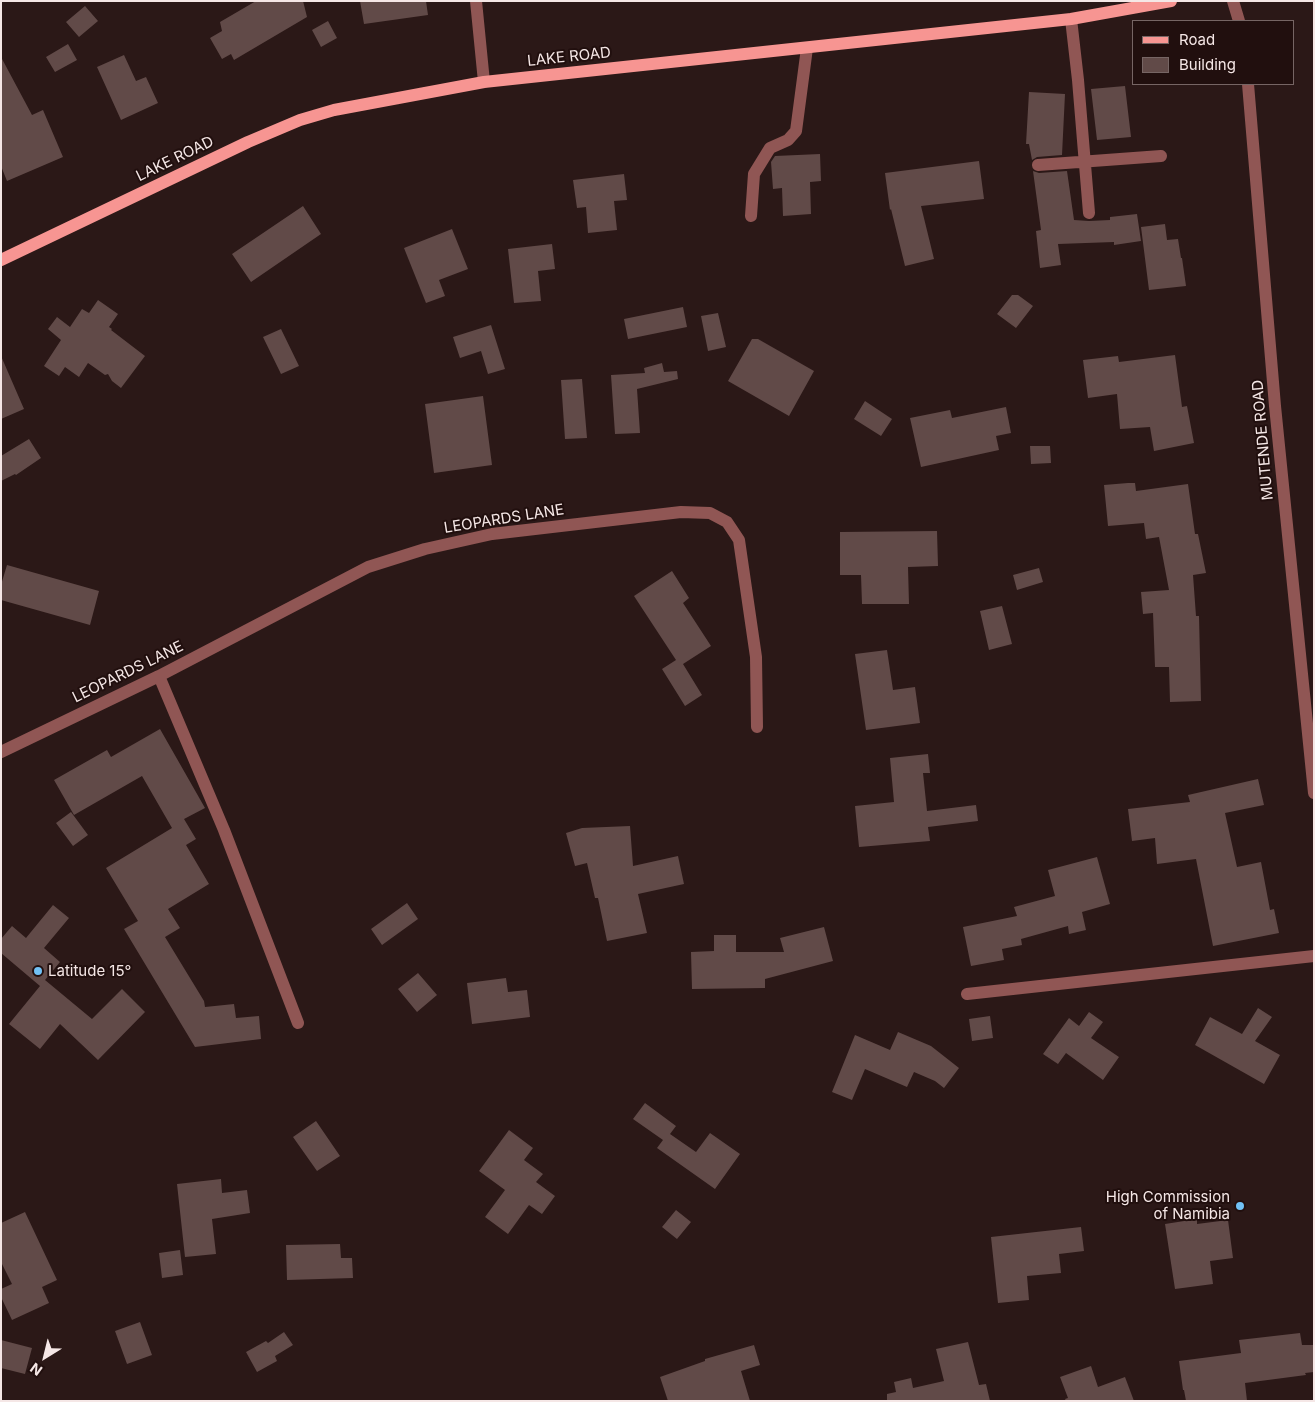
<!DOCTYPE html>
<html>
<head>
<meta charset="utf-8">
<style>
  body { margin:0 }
  #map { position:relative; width:1315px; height:1402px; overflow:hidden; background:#2b1817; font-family:Inter,sans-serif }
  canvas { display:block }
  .frame { position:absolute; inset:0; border:2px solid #f5e7e6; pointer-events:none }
  .legend { position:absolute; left:1132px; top:20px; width:162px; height:65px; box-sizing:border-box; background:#210f0e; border:1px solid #766564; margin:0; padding:6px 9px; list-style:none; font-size:15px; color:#f5e7e6 }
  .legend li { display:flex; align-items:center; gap:10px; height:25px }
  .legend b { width:25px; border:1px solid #766564 }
  .north { position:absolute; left:20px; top:1332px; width:50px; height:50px; -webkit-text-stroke:4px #210f0e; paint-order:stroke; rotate:216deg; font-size:14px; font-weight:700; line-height:20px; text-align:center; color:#f5e7e6 }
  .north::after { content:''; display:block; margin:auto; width:18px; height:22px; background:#f5e7e6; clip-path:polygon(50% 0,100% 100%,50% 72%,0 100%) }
</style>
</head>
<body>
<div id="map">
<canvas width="1315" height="1402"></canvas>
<div class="frame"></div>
<ul class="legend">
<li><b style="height:6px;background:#f79592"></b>Road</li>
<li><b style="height:14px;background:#614a48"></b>Building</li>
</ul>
<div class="north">N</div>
</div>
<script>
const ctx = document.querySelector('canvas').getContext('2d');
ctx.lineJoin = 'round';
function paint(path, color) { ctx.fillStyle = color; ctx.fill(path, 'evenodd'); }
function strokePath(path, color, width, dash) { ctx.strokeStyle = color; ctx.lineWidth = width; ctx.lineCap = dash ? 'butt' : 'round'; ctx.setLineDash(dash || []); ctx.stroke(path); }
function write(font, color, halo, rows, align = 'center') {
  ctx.font = font + ' Inter,sans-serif'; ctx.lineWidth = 4; ctx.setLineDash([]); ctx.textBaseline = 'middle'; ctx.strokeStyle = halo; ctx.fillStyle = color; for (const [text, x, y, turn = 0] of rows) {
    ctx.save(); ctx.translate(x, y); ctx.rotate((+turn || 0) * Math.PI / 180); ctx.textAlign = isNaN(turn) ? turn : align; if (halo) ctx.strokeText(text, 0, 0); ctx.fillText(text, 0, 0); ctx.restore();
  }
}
const building = new Path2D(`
  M 256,1 L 303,1 L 307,17 L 234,60 L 231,54 L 222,59 L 210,38 L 222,31 L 220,22 Z
  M 360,1 L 426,1 L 428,15 L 364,24 Z
  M 85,6 L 98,21 L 79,37 L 66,22 Z
  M 328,21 L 337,38 L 321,47 L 312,30 Z
  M 68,44 L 77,60 L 55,72 L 46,57 Z
  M 124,55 L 136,81 L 146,77 L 158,103 L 121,120 L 97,67 Z
  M 1,57 L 32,115 L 43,110 L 63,157 L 7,181 L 1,166 Z
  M 1125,86 L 1131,137 L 1097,140 L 1091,89 Z
  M 1029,92 L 1065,94 L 1062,155 L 1037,157 L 1032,160 L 1029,144 L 1026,144 Z
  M 820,154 L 821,181 L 810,182 L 811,214 L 783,216 L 782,188 L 773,189 L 771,162 L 775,156 Z
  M 979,161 L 984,199 L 921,206 L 934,259 L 905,266 L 891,209 L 890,210 L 885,173 Z
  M 1033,171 L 1039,173 L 1067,171 L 1074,220 L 1089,221 L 1110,220 L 1110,217 L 1137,214 L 1141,241 L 1114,245 L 1114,242 L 1058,244 L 1061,265 L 1040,268 L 1036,231 L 1041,230 Z
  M 624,174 L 627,200 L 614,201 L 617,230 L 588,233 L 586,207 L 577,208 L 573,180 Z
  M 303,206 L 321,234 L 251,282 L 232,254 Z
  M 1165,224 L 1167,240 L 1178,239 L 1181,258 L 1182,258 L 1186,286 L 1149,290 L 1141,227 Z
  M 452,229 L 468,269 L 439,280 L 445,296 L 426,303 L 404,248 Z
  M 552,244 L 555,269 L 538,271 L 541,301 L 514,303 L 508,249 Z
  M 1012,295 L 1018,295 L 1033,306 L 1016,328 L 997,314 Z
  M 98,300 L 118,314 L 109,327 L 112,329 L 111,330 L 145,356 L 121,388 L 112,381 L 108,374 L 105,375 L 88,363 L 79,377 L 65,367 L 59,376 L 44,366 L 61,340 L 48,329 L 57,317 L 70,327 L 82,309 L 89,313 Z
  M 683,307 L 687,327 L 628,339 L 624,319 Z
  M 718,313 L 726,347 L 708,351 L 701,316 Z
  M 491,325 L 505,369 L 488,374 L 481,351 L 460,358 L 453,337 Z
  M 281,329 L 299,366 L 281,374 L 263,337 Z
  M 752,339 L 758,339 L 814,371 L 789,416 L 728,381 Z
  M 1175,355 L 1182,407 L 1187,406 L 1194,443 L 1154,451 L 1150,427 L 1120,429 L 1117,394 L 1088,398 L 1083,360 L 1118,356 L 1119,362 Z
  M 1,356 L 24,409 L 1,419 Z
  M 662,363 L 664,372 L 677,371 L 678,379 L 637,389 L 640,433 L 615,434 L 611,375 L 645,373 L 644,368 Z
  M 582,379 L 587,438 L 565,439 L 561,380 Z
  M 483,396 L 492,465 L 434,473 L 425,404 Z
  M 865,401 L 892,419 L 881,436 L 854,419 Z
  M 1006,407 L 1011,433 L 996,436 L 999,450 L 921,467 L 910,418 L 950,410 L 952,418 Z
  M 29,439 L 41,458 L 16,475 L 15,474 L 1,481 L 1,456 Z
  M 1030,446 L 1050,446 L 1051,463 L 1031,464 Z
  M 1128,483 L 1135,483 L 1136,491 L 1188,484 L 1195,534 L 1198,534 L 1206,573 L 1193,575 L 1196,616 L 1199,616 L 1201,701 L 1170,702 L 1169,667 L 1155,667 L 1153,613 L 1143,614 L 1141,592 L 1169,590 L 1159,537 L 1146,539 L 1144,523 L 1108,526 L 1104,485 Z
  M 937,531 L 938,566 L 908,567 L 909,604 L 862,604 L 861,575 L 840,575 L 840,532 Z
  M 7,565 L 99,591 L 90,625 L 1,600 L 1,585 Z
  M 1039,568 L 1043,582 L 1017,590 L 1013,575 Z
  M 672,571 L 689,598 L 683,603 L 711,646 L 683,664 L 702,695 L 685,706 L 662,669 L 676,660 L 634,596 Z
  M 1002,606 L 1012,644 L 989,650 L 980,611 Z
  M 887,650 L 893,690 L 915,687 L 920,723 L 866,730 L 855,654 Z
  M 160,729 L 205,808 L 184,819 L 196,839 L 186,845 L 209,884 L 168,909 L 180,928 L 165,937 L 204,1001 L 205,1007 L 234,1004 L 236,1018 L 259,1016 L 261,1039 L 195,1047 L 124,929 L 138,921 L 106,868 L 172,828 L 142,776 L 74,815 L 54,780 L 107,750 L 111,757 Z
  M 928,754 L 930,773 L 923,773 L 927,811 L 976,805 L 978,821 L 928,827 L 930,841 L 859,847 L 855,806 L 894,802 L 890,758 Z
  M 1258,779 L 1264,805 L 1225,813 L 1237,867 L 1261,862 L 1270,910 L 1274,909 L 1279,933 L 1213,946 L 1196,859 L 1157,864 L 1155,838 L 1132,841 L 1128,809 L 1190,802 L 1188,795 Z
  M 71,812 L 88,835 L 73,846 L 56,823 Z
  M 630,826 L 633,866 L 678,856 L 684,884 L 638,894 L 647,933 L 607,941 L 598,898 L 595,898 L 587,863 L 575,866 L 566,833 L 582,828 Z
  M 1097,857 L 1110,904 L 1082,912 L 1086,930 L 1069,934 L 1068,926 L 1021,939 L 1022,945 L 1002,949 L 1004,960 L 971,966 L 963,927 L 1017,916 L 1014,907 L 1055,896 L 1048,870 Z
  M 407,903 L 418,919 L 382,945 L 371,929 Z
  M 53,905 L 69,918 L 44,948 L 60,962 L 45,980 L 92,1019 L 122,989 L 145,1012 L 98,1060 L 60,1024 L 40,1049 L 9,1024 L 40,986 L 1,953 L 1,939 L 12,926 L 26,938 Z
  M 824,927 L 833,961 L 765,979 L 765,988 L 692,989 L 691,952 L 714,951 L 714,935 L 736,935 L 736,952 L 784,952 L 780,938 Z
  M 418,973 L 437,995 L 417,1012 L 398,989 Z
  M 506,978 L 508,992 L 527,990 L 530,1017 L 472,1024 L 467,983 Z
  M 1258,1008 L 1272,1017 L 1255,1041 L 1280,1055 L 1264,1084 L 1195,1045 L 1210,1017 L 1242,1034 Z
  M 1089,1012 L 1103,1022 L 1091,1038 L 1119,1057 L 1103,1080 L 1066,1053 L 1058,1064 L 1043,1054 L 1069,1018 L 1079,1026 Z
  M 990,1016 L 993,1038 L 972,1041 L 969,1019 Z
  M 898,1032 L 931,1046 L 959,1068 L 944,1088 L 935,1081 L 914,1072 L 907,1087 L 865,1069 L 852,1100 L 832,1092 L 855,1035 L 890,1050 Z
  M 645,1103 L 676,1126 L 670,1134 L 696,1152 L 710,1133 L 740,1154 L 715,1189 L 657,1148 L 663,1140 L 633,1119 Z
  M 316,1121 L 340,1156 L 317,1171 L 293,1137 Z
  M 509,1130 L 533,1148 L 524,1160 L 543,1174 L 536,1182 L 555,1196 L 542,1214 L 529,1205 L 508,1234 L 485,1217 L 505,1190 L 479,1171 Z
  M 221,1179 L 222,1193 L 247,1190 L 250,1213 L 212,1219 L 216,1254 L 185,1257 L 177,1184 Z
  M 676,1210 L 691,1222 L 677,1239 L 662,1227 Z
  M 25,1212 L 57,1280 L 42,1287 L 49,1303 L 12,1320 L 1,1297 L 1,1289 L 12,1284 L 1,1262 L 1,1223 Z
  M 1197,1219 L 1197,1224 L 1228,1220 L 1233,1258 L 1210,1261 L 1213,1284 L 1175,1289 L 1165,1224 Z
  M 1081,1227 L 1084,1251 L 1059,1254 L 1061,1273 L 1027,1276 L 1029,1300 L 998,1303 L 991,1237 Z
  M 340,1244 L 341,1258 L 352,1258 L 353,1278 L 287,1280 L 286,1245 Z
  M 180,1250 L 183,1275 L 162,1278 L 159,1253 Z
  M 140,1322 L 152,1355 L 127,1364 L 115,1331 Z
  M 284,1332 L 293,1345 L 275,1356 L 277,1361 L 257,1372 L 246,1352 L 266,1341 L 268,1343 Z
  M 1300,1333 L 1302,1345 L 1314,1345 L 1314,1372 L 1305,1373 L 1306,1375 L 1245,1383 L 1247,1401 L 1186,1401 L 1184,1390 L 1183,1390 L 1179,1361 L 1241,1353 L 1239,1340 Z
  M 1,1340 L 32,1348 L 25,1374 L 1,1368 Z
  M 968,1342 L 979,1385 L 986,1384 L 990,1401 L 887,1401 L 887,1394 L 896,1392 L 894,1382 L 911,1378 L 913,1388 L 944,1381 L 936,1349 Z
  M 754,1345 L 760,1365 L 741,1371 L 750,1401 L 668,1401 L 660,1377 L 705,1361 L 705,1359 Z
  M 1091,1366 L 1098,1387 L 1125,1377 L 1134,1401 L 1066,1401 L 1065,1399 L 1068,1398 L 1060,1377 Z`);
const minor = new Path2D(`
  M 476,1 L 484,82
  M 1233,1 L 1239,21
  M 1071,19 L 1078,80 L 1089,213
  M 1248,84 L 1275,406 L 1314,793
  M 1038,165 L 1161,156
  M 751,216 L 754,174 L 770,148 L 788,140 L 796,131 L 807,48
  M 159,676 L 224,830 L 298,1023
  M 1,752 L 159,676 L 368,567 L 425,549 L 492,534 L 681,512 L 710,513 L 727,522 L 739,540 L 756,657 L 757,727
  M 967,994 L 1314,956`);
const major = new Path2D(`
  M 1,260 L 248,142 L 300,120 L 334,110 L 484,82 L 1071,19 L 1171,1`);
const markers = [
  [38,971,5,"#71c1f5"],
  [1240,1206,5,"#71c1f5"]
];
const streetNames = [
  ["LAKE ROAD",569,57,-6],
  ["LAKE ROAD",175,159,-26],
  ["MUTENDE ROAD",1263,440,-95],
  ["LEOPARDS LANE",504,519,-9],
  ["LEOPARDS LANE",128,672,-26]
];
const poiNames = [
  ["Latitude 15°",48,971],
  ["High Commission",1230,1197,"right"],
  ["of Namibia",1230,1214,"right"]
];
paint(building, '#614a48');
strokePath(minor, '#905654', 12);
strokePath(major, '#f79592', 12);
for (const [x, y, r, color] of markers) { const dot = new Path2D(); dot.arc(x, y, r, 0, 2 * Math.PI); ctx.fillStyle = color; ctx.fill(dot); strokePath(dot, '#210f0e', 2); }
write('15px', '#f5e7e6', '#210f0e', streetNames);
write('15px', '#f5e7e6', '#210f0e', poiNames, 'left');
</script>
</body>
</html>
